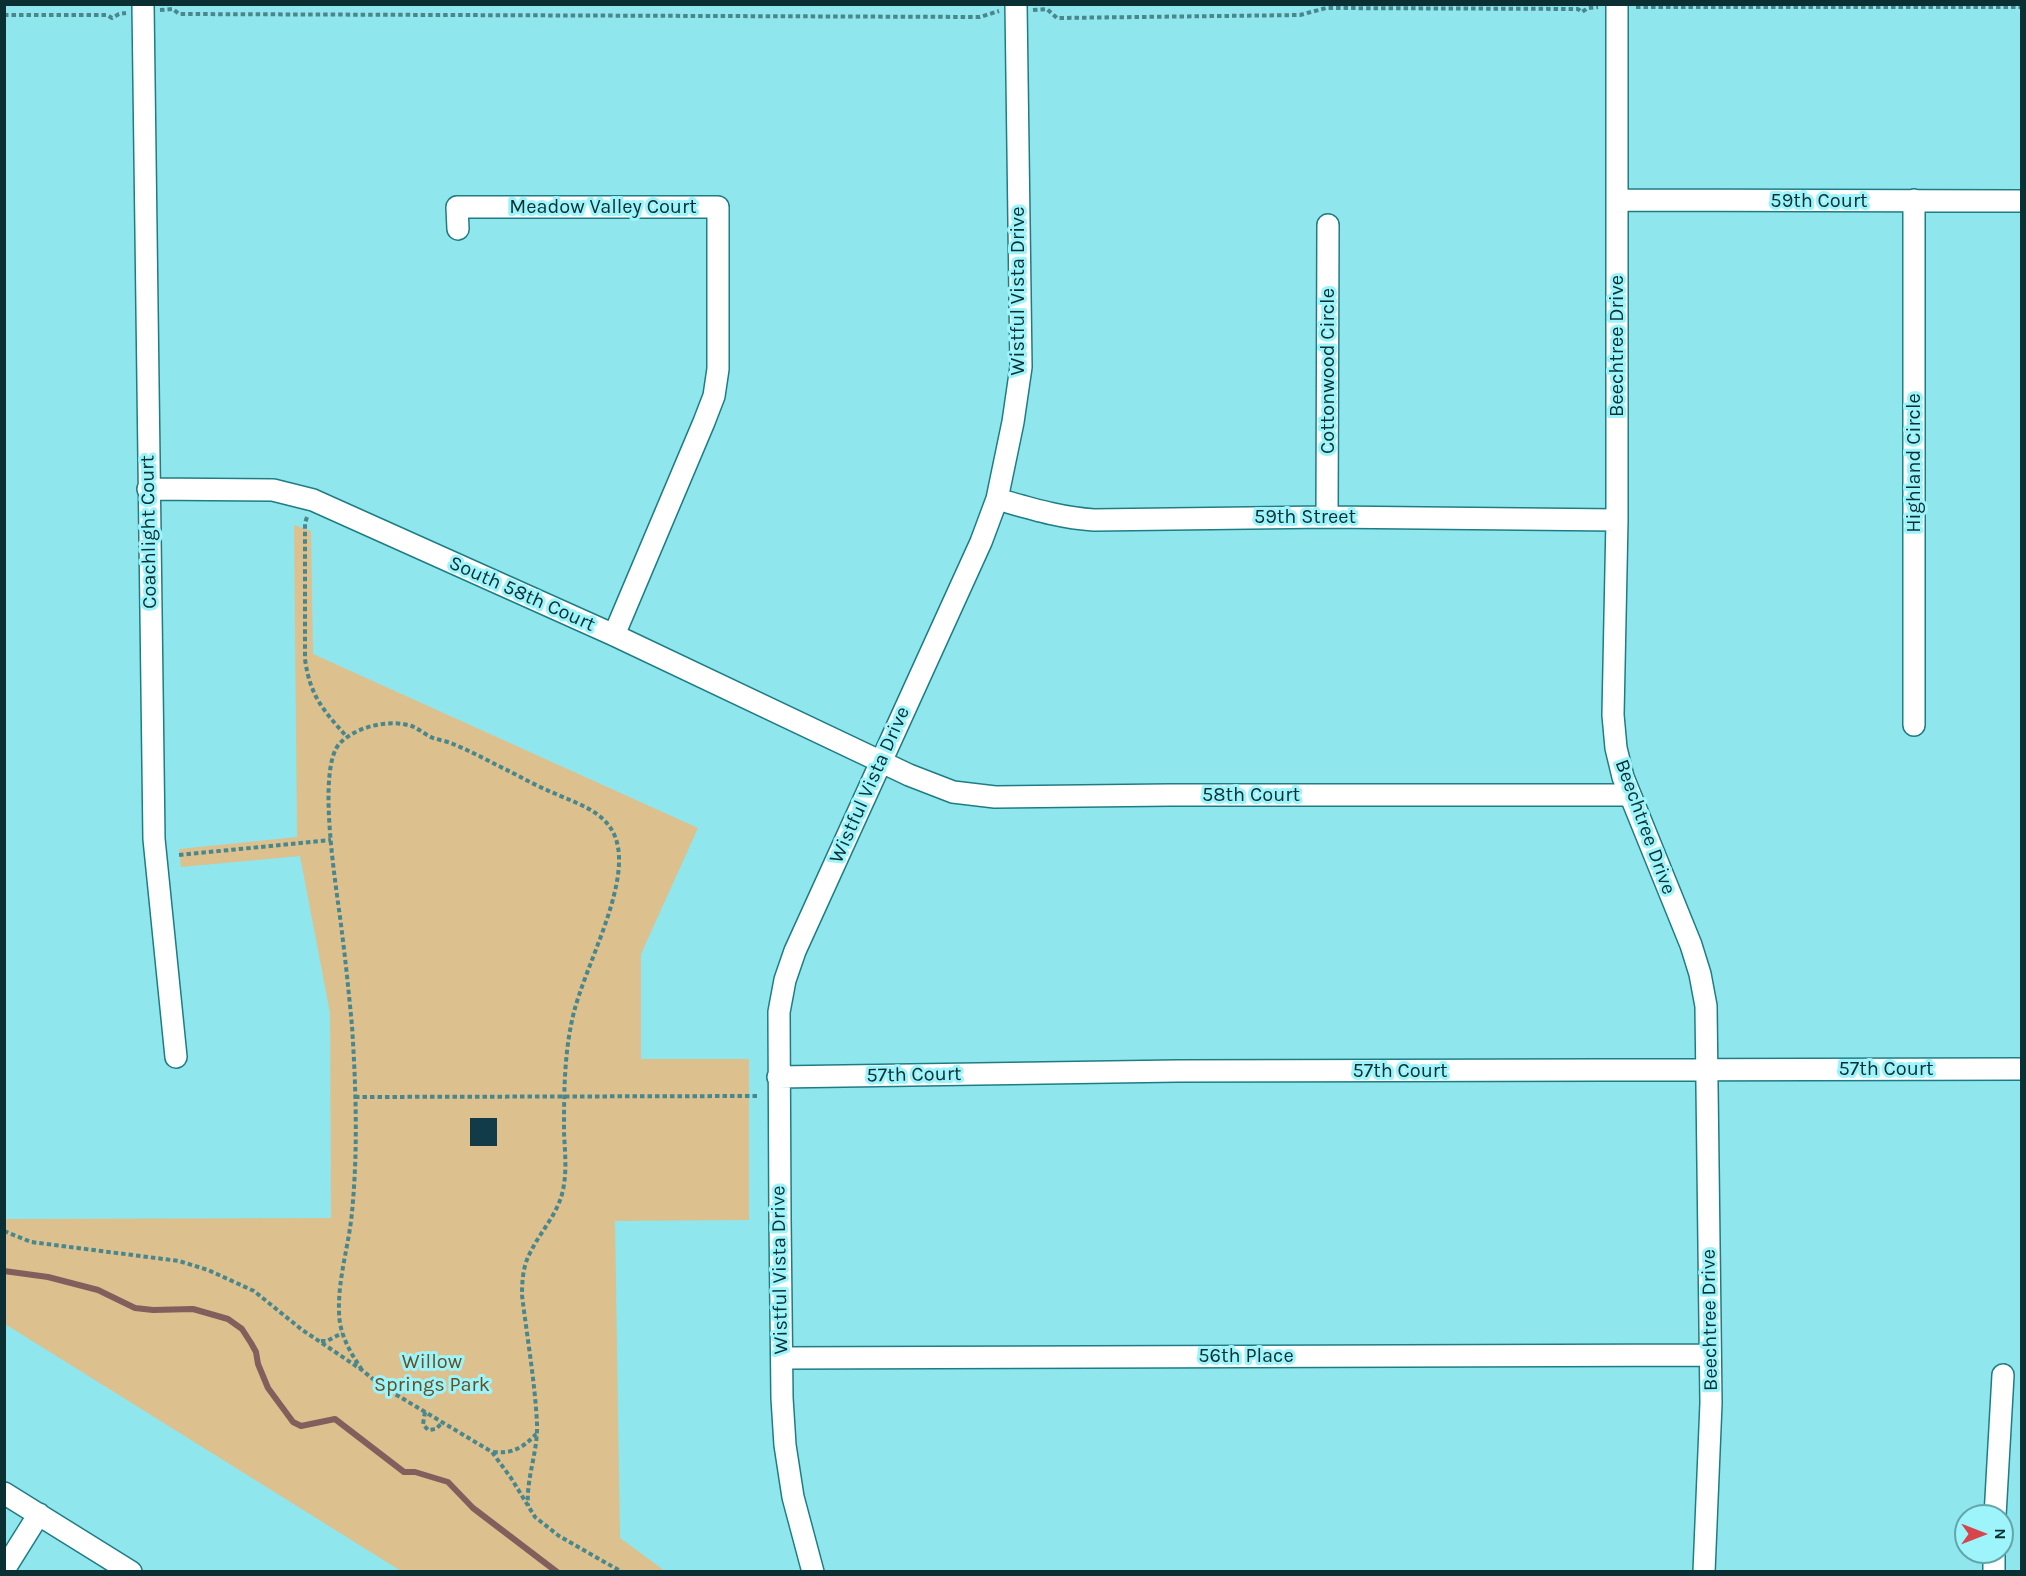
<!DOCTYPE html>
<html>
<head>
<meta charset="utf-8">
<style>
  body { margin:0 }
  #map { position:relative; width:2026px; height:1576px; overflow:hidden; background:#90e6ed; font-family:Karla,sans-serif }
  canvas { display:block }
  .frame { position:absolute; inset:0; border:6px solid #0a3033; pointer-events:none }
  .north { position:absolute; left:1954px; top:1504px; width:60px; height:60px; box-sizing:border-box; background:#9df4fa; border:2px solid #62a6aa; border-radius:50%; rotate:90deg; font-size:16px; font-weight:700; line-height:24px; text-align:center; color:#0a3033 }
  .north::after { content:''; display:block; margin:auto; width:21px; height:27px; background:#d6464c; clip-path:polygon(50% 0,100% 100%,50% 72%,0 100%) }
</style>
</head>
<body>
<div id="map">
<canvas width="2026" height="1576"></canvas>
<div class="frame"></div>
<div class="north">N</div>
</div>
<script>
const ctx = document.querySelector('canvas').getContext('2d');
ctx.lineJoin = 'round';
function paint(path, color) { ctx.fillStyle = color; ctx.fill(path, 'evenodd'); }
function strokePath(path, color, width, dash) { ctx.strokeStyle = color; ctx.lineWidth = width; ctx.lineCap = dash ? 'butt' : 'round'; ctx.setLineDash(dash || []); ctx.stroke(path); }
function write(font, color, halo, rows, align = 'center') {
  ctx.font = font + ' Karla,sans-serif'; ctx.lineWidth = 6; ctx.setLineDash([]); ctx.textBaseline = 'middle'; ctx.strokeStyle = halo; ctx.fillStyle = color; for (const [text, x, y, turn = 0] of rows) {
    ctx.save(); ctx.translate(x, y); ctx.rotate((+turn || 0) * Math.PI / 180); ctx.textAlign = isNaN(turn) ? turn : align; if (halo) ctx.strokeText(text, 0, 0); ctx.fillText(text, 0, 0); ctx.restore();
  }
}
const green = new Path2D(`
  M 294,525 L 311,531 L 313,654 L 698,828 L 641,954 L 641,1059 L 749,1059 L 749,1220 L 615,1221 L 620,1538 L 665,1571 L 401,1571 L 5,1324 L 4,1219 L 331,1218 L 330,1013 L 300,856 L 181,867 L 179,849 L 297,837 Z`);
const stream = new Path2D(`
  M 4,1271 L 48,1277 L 98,1290 L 135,1308 L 153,1310 L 193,1309 L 228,1319 L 242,1329 L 251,1343 L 256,1352 L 258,1364 L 268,1388 L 293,1422 L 301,1426 L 335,1419 L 404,1472 L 415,1472 L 448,1482 L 473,1508 L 557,1572`);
const building = new Path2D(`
  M 470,1118 L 497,1118 L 497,1146 L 470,1146 Z`);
const path = new Path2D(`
  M 1636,7 L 2022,7
  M 160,10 L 173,9 L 179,14 L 980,17 L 999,11
  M 1033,10 L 1047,9 L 1057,18 L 1300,15 L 1326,8 L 1578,9 L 1582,12 L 1588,8 L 1598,7
  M 4,15 L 107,15 L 112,18 L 119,14 L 126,13
  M 307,517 L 305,523 L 305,659 C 310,696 323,710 347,737
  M 179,855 L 331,840
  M 355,1097 L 760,1096
  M 4,1231 L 31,1242 L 179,1261 L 208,1270 L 254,1291 L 301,1329 L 362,1370 L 380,1385 L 492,1452 L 511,1478 L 535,1517 L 559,1536 L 622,1572
  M 321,1341 L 327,1341 L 342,1333
  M 362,1370 C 350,1352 339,1334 339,1311 C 338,1278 349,1245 352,1212 C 358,1151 356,1087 352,1026 C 349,995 346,964 342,933 C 338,896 315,769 340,743 C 357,726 392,718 414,727 C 420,730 426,735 433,738 C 439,740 447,741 453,744 C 473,752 492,763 511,772 C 526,780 541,788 556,794 C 583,806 612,814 618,847 C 626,893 586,965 574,1012 C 564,1051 564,1093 564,1133 C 565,1152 567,1171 563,1190 C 558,1214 540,1232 530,1253 C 523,1266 522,1281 522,1295 C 527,1337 535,1382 537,1424 C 538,1452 526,1478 528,1506
  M 425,1412 L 423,1424 L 428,1430 L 436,1429 L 443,1422
  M 493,1452 C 512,1454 523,1448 536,1434`);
const minor = new Path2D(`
  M 143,4 L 154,839 L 176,1057
  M 1617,4 L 1617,520 L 1613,715 L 1616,748 L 1623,777 L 1691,945 L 1700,974 L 1706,1006 L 1711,1403 L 1704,1572
  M 1617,200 L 2022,201
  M 1914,200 L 1914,725
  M 458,229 L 457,207 L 718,207 L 718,369 L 714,396 L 704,422 L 614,635
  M 148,489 L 273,490 L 313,500 L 614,635 L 909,775 L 953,792 L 995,797 L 1170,795 L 1629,795
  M 997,499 C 1029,508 1060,518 1094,520 L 1327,517 L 1617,520
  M 1327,517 L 1328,225
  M 778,1077 L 1177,1071 L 2022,1069
  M 782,1358 L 1710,1355
  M 4,1493 L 131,1572
  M 1995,1516 L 2003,1375
  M 1994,1552 L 1994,1572
  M 4,1570 L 39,1514
  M 813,1572 L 793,1497 L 785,1445 L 782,1398 L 780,1219 L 779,1012 L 785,980 L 795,951 L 981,542 L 997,499 L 1013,422 L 1021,367 L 1016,4`);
const streetNames = [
  ["59th Court",1819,201],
  ["Meadow Valley Court",603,207],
  ["Wistful Vista Drive",1018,291,-90],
  ["Beechtree Drive",1617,346,-90],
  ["Cottonwood Circle",1328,371,-90],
  ["Highland Circle",1914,463,-90],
  ["59th Street",1305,517],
  ["Coachlight Court",149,532,-91],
  ["South 58th Court",522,594,24],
  ["Wistful Vista Drive",870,785,-66],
  ["58th Court",1251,795],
  ["Beechtree Drive",1645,827,70],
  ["57th Court",1886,1069],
  ["57th Court",1400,1071],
  ["57th Court",914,1075,-1],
  ["Wistful Vista Drive",780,1270,-91],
  ["Beechtree Drive",1710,1320,-91],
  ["56th Place",1246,1356]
];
const parkNames = [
  ["Willow",432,1362],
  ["Springs Park",432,1385]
];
paint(green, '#dcc08d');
strokePath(stream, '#825e5d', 6);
paint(building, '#113b48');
strokePath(minor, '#1e7d84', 24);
strokePath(path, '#4a878c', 4, [4.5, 3]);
strokePath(minor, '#fff', 21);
write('20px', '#0a3033', '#9df4fa', streetNames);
write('20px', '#664f20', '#9df4fa', parkNames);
</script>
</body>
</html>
